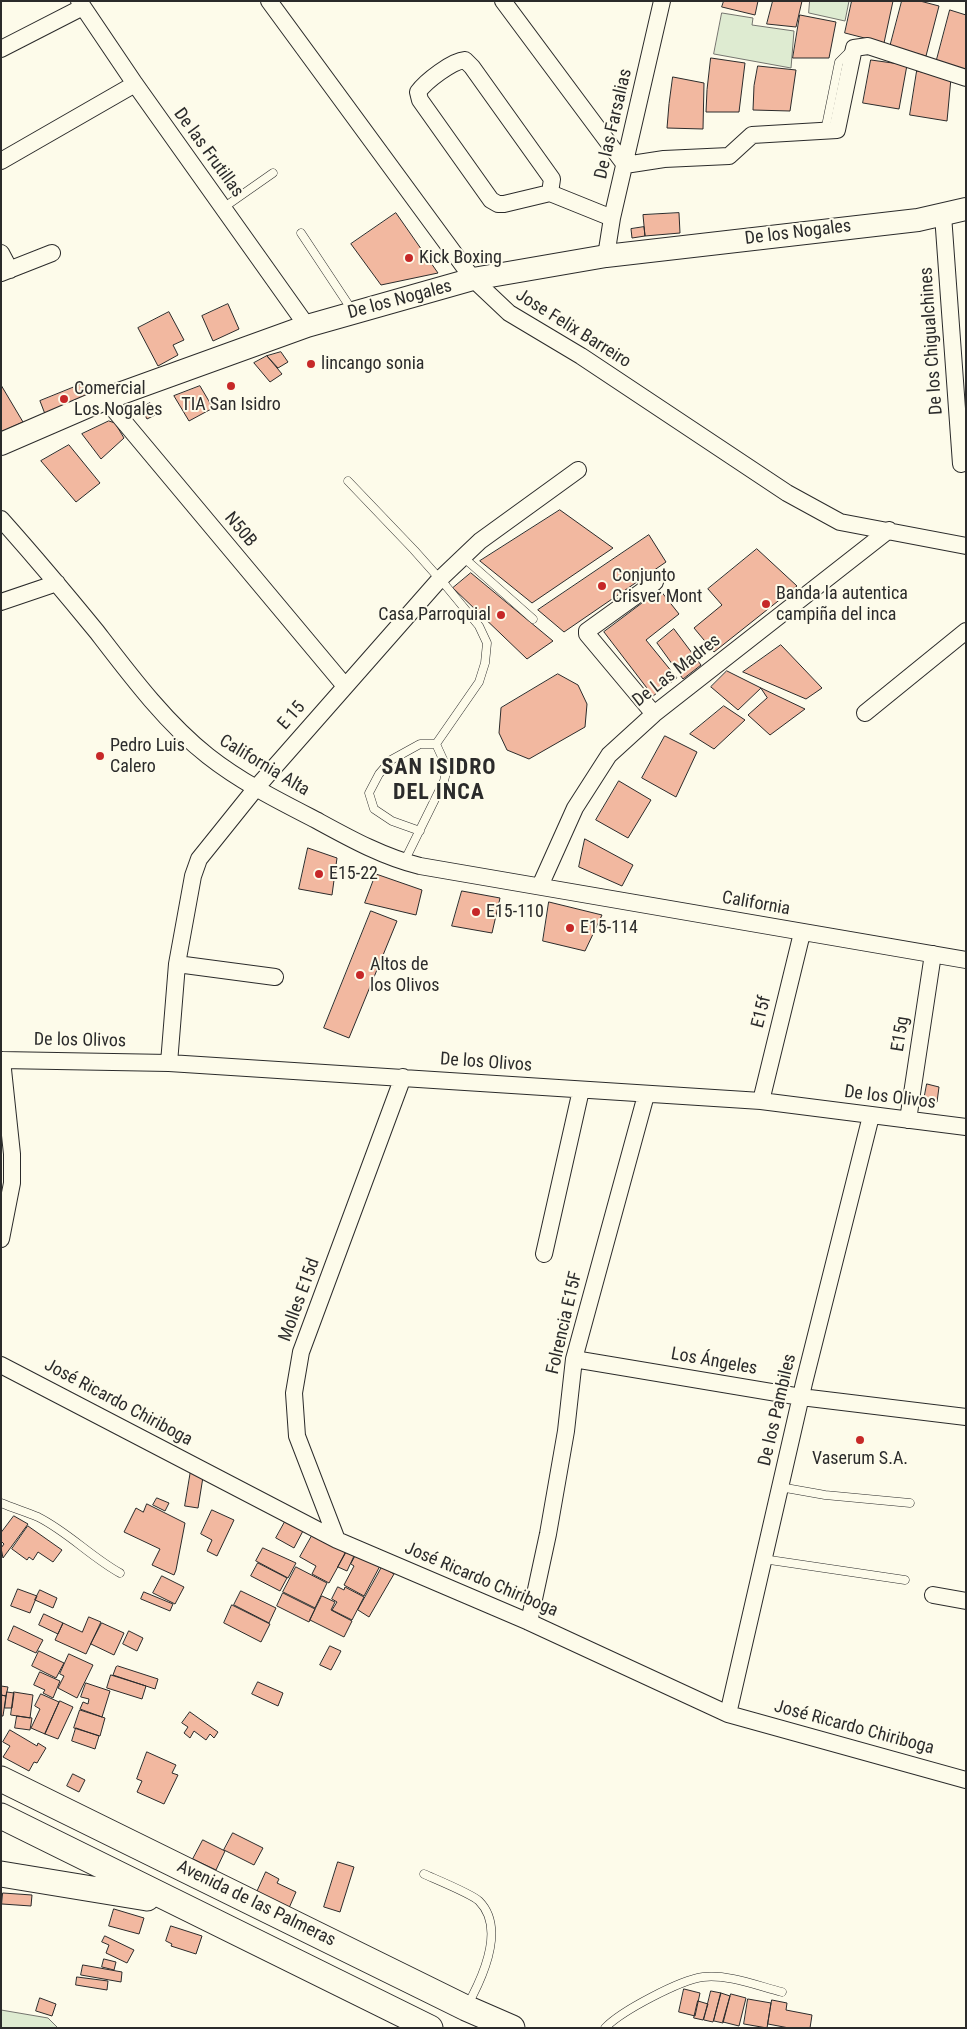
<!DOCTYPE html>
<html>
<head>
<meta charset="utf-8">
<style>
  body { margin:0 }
  #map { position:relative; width:967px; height:2029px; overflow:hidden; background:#fdfbea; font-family:"Roboto Condensed",sans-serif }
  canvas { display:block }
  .frame { position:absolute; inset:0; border:2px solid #2b2b2b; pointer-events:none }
</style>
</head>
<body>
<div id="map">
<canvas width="967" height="2029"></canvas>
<div class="frame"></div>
</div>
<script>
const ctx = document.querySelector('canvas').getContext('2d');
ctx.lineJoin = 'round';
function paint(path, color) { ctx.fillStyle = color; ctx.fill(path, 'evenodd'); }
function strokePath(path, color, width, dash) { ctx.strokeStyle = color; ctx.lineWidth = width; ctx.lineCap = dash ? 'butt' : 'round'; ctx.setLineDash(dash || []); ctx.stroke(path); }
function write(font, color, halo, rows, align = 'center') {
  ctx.font = font + ' "Roboto Condensed",sans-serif'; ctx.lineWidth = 4; ctx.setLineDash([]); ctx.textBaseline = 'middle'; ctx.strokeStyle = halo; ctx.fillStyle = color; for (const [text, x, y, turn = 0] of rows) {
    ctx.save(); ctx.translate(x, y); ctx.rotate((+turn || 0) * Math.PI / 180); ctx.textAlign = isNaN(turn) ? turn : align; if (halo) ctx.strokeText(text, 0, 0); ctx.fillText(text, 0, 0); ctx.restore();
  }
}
const green = new Path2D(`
  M 810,1 L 849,1 L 845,21 L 809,13 Z
  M 722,13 L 753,18 L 752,25 L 794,31 L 791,68 L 714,54 Z
  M 1,2010 L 48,2018 L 58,2028 L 1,2028 Z`);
const building = new Path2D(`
  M 724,1 L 758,1 L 755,15 L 722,7 Z
  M 773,1 L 802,1 L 796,27 L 767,24 Z
  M 852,1 L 893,1 L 884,43 L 845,33 Z
  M 902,1 L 920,1 L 939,6 L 926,56 L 890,47 Z
  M 950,10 L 966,15 L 966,69 L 936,63 Z
  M 800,15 L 836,22 L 829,58 L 793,58 Z
  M 711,58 L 745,63 L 739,112 L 706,112 L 707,90 Z
  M 871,60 L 907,65 L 899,109 L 863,103 Z
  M 758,66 L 796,70 L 790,111 L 753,110 L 754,86 Z
  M 917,71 L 951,78 L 947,121 L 910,115 Z
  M 673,77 L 704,83 L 703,129 L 667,128 L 669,104 Z
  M 396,213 L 438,273 L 381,285 L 351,244 Z
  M 679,213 L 680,233 L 645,236 L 643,215 Z
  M 644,227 L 645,236 L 632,238 L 631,229 Z
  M 228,304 L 239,329 L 213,341 L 202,316 Z
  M 169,312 L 184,340 L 173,345 L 178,355 L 158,366 L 138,328 Z
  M 281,352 L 288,362 L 278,368 L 267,356 Z
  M 267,356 L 282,374 L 270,382 L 254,363 Z
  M 82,384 L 87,397 L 45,414 L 40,401 Z
  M 1,385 L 23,422 L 1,432 Z
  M 200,386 L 213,408 L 189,421 L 174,396 Z
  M 150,403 L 155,415 L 147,419 L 141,408 Z
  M 109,421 L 115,423 L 124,438 L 101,459 L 82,434 Z
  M 69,445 L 100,483 L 76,502 L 41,461 Z
  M 560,510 L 613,548 L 532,603 L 480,561 Z
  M 649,535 L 666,562 L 564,632 L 538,610 Z
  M 757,549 L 797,586 L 714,652 L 694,628 L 722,605 L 708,589 Z
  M 471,573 L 553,641 L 527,659 L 453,588 Z
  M 660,590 L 679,614 L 646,640 L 677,678 L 653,696 L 604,632 Z
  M 674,629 L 701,665 L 683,679 L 657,643 Z
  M 781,645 L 822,688 L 806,699 L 743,672 Z
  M 727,671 L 761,688 L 738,710 L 711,687 Z
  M 558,674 L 578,685 L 587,704 L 585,727 L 529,759 L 507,750 L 499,733 L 501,708 Z
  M 761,688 L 805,709 L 770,735 L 748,715 L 767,698 Z
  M 724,706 L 745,720 L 714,749 L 690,734 Z
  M 665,736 L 697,752 L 676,797 L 642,778 Z
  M 619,781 L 651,800 L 628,838 L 596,820 Z
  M 585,839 L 633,865 L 622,886 L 579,867 Z
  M 308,848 L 337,858 L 332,895 L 299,889 Z
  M 376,874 L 422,890 L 416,915 L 365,903 Z
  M 462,891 L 500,898 L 492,933 L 452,926 Z
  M 549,902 L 602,915 L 585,951 L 543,941 Z
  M 371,911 L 397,921 L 349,1038 L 324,1028 Z
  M 927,1084 L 939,1087 L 937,1102 L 924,1100 Z
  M 191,1470 L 203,1477 L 198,1508 L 185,1506 Z
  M 157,1498 L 169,1503 L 165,1511 L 153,1505 Z
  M 147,1504 L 185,1523 L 176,1570 L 174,1575 L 152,1565 L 160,1549 L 124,1532 L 136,1508 L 143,1512 Z
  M 212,1510 L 234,1520 L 217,1556 L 207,1551 L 212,1540 L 201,1534 Z
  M 14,1516 L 28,1524 L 3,1558 L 1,1548 L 4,1544 L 1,1541 L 1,1533 Z
  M 286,1520 L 304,1529 L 294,1548 L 276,1538 Z
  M 28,1526 L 62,1550 L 53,1562 L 38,1552 L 33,1560 L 29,1557 L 27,1560 L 12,1549 Z
  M 313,1534 L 346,1552 L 329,1583 L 312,1574 L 316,1566 L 300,1557 Z
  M 263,1548 L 296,1563 L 288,1578 L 256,1561 Z
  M 346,1552 L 354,1556 L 347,1571 L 338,1567 Z
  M 356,1555 L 381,1564 L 364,1596 L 344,1585 L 354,1566 L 351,1564 Z
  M 258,1563 L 287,1578 L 280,1591 L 251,1576 Z
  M 296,1567 L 327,1583 L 315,1608 L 283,1592 Z
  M 382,1567 L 394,1574 L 369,1617 L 358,1610 Z
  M 162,1576 L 184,1587 L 175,1604 L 153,1593 Z
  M 338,1587 L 344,1590 L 345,1587 L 364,1597 L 352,1620 L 332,1610 L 337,1602 L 332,1599 Z
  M 18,1589 L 37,1596 L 30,1613 L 11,1606 Z
  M 40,1590 L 57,1598 L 53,1608 L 35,1600 Z
  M 241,1591 L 276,1608 L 269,1623 L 234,1605 Z
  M 144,1592 L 173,1604 L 170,1611 L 141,1599 Z
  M 283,1593 L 315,1609 L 309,1622 L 277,1606 Z
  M 322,1596 L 335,1602 L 331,1610 L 352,1621 L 344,1637 L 310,1620 Z
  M 232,1605 L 270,1624 L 261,1642 L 224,1623 Z
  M 44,1614 L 63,1623 L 58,1634 L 39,1625 Z
  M 89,1617 L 101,1622 L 86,1654 L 55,1640 L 63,1623 L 82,1632 Z
  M 102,1623 L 124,1633 L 114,1655 L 91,1644 Z
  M 14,1626 L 43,1640 L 36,1653 L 8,1640 Z
  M 129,1631 L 143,1638 L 137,1651 L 123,1644 Z
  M 330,1646 L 341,1651 L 331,1670 L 320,1665 Z
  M 39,1651 L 64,1663 L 56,1678 L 32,1666 Z
  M 69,1654 L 93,1665 L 77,1698 L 58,1688 L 64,1676 L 60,1674 Z
  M 118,1666 L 158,1679 L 155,1689 L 113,1675 L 116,1667 Z
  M 40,1672 L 60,1681 L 53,1698 L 43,1693 L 45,1690 L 34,1685 Z
  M 111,1675 L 146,1686 L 142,1699 L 107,1688 Z
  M 258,1682 L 283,1693 L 278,1706 L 252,1694 Z
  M 86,1683 L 110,1691 L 102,1717 L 80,1709 L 83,1702 L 88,1704 L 89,1699 L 81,1697 Z
  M 1,1686 L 8,1687 L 6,1696 L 1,1695 Z
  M 7,1692 L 14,1693 L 12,1708 L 5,1708 Z
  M 14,1692 L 33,1695 L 30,1718 L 11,1715 Z
  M 41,1694 L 59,1702 L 45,1734 L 31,1728 L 40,1709 L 35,1706 Z
  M 1,1695 L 6,1696 L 3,1716 L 1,1716 Z
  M 60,1701 L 73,1707 L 58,1739 L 45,1734 Z
  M 80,1710 L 105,1718 L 100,1736 L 74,1728 Z
  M 190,1712 L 218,1732 L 214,1738 L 210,1734 L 206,1740 L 194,1731 L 190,1738 L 184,1733 L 188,1727 L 182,1723 Z
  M 17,1716 L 32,1718 L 30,1730 L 15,1728 Z
  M 76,1728 L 99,1736 L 95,1749 L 72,1741 Z
  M 10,1730 L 37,1746 L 38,1743 L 46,1748 L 37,1763 L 34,1762 L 29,1771 L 3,1757 L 10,1746 L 3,1742 Z
  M 147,1752 L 176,1765 L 172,1773 L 178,1775 L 164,1804 L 137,1792 L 142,1781 L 137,1779 Z
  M 73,1774 L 85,1780 L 79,1792 L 67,1786 Z
  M 233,1833 L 263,1848 L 254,1865 L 224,1850 Z
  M 203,1840 L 225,1851 L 216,1870 L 193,1859 Z
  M 338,1862 L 354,1867 L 340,1912 L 324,1907 Z
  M 266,1872 L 279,1879 L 277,1883 L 296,1892 L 289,1908 L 257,1892 Z
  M 3,1893 L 32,1895 L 31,1906 L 2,1904 Z
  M 114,1909 L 144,1918 L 139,1934 L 109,1926 Z
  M 171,1926 L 202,1936 L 196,1954 L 171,1946 L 172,1944 L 166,1941 Z
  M 105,1936 L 134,1950 L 127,1963 L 106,1953 L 109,1945 L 102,1942 Z
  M 104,1959 L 116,1962 L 114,1970 L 102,1967 Z
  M 83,1965 L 122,1972 L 121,1982 L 81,1975 Z
  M 77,1977 L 108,1981 L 107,1990 L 76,1985 Z
  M 684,1989 L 700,1993 L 695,2016 L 679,2012 Z
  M 711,1991 L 721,1993 L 713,2022 L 704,2020 Z
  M 721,1993 L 730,1996 L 723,2023 L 714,2021 Z
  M 731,1994 L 746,1998 L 739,2026 L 723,2022 Z
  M 40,1998 L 56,2004 L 52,2016 L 36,2011 Z
  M 748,1999 L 771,2003 L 767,2028 L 744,2024 Z
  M 772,2000 L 787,2003 L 786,2010 L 812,2015 L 810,2028 L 789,2028 L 768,2024 Z
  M 698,2001 L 708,2004 L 703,2020 L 694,2018 Z`);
const lane = new Path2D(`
  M 825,131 L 839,62 L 850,51
  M 223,208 L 273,173
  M 301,233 L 352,310
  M 348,481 L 414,550 L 446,586 L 479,626 L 487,643 L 485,663 L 479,682 L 436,744 L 447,768 L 444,781 L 404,862
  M 463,557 L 533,619
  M 420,831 L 392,821 L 374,809 L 369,793 L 379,774 L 391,760 L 420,744 L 436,744
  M 780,1487 L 825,1495 L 910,1503
  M 1,1503 C 13,1508 26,1512 38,1517 C 68,1532 91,1557 120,1573
  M 763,1559 L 905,1580
  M 424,1874 C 435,1879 472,1894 479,1901 C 506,1928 482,1979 467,2006
  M 605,2028 C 621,2011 680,1980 703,1977 C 728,1974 758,1986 782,1992`);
const street = new Path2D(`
  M 79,1 L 135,84 L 307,326
  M 269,1 L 473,279 L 509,313 L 581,356 L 787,493 L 840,522 L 966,546
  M 503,1 L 625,165 L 664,159 L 729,156 L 752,135 L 837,130 L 854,48 L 868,46 L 966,78
  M 1,49 L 83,7
  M 1,161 L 135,84
  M 550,193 L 552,179 L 472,67 L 465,60 C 452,61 426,81 418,92 L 420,100 L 491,200 L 498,204 L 504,204 L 550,193 L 612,218
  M 943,215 L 961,464
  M 1,253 L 10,270
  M 606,256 L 612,218 L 662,1
  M 1,273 L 52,253
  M 105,399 L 345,686
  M 1,519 C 34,556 66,594 97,632 C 130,675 166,723 208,756 C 241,782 279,801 316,820 C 349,838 383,857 420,866 L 966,960
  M 1,602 L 57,583
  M 865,713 L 966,631
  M 654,714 L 587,634 L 587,631 L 655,582
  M 540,886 L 575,808 L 609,755 L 654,714 L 889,530
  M 177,964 L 275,977
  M 1,1060 L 169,1063 L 761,1101 L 966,1127
  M 169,1063 L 177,964 L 193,876 L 199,859 L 256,788 L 439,580 L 480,541 L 578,470
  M 761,1101 L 802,933
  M 908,1120 L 933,954
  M 1,1239 L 12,1183 L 12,1154 L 2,1060
  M 544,1254 L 581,1090
  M 574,1359 L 801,1397 L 966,1417
  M 1,1365 L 337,1540 L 529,1622 L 728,1714 L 966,1780
  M 337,1540 L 297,1436 L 294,1393 L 301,1352 L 403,1077
  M 933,1595 L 966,1601
  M 529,1622 L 548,1534 L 566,1431 L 574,1359 L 646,1095
  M 728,1714 L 804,1383 L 871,1116`);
const secondary = new Path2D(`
  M 1,444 L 105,399 L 307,326 L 473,279 L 606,256 L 918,220 L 966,209`);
const primary = new Path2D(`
  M 1,1779 L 466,2008 L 512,2028
  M 1,1816 L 430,2028
  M 1,1874 L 147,1898`);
const markers = [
  [409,258,5,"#c62828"],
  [311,364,5,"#c62828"],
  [231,386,5,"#c62828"],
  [64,399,5,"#c62828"],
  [602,586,5,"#c62828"],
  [766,604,5,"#c62828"],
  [501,615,5,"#c62828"],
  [100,756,5,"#c62828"],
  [319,874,5,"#c62828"],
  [476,912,5,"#c62828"],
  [570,928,5,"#c62828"],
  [360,975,5,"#c62828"],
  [860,1440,5,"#c62828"]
];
const streetNames = [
  ["De las Farsalias",614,124,-77],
  ["De las Frutillas",208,153,54],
  ["De los Nogales",798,233,-7],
  ["De los Nogales",400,300,-15],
  ["Jose Felix Barreiro",573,329,32],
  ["De los Chigualchines",932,341,-94],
  ["N50B",240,530,50],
  ["De Las Madres",677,671,-38],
  ["E 15",292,716,-49],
  ["California Alta",264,766,31],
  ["California",756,904,10],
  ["E15f",762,1012,-76],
  ["E15g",901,1034,-81],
  ["De los Olivos",80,1041,1],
  ["De los Olivos",486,1063,4],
  ["De los Olivos",890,1098,7],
  ["Molles E15d",300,1300,-70],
  ["Folrencia E15F",565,1323,-77],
  ["Los Ángeles",714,1362,10],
  ["José Ricardo Chiriboga",118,1403,28],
  ["De los Pambiles",778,1410,-77],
  ["José Ricardo Chiriboga",481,1580,23],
  ["José Ricardo Chiriboga",854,1728,15],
  ["Avenida de las Palmeras",256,1904,26]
];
const poiNames = [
  ["Kick Boxing",419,258],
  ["lincango sonia",321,364],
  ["Comercial",74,389],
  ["Los Nogales",74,410],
  ["TIA San Isidro",231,405,"center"],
  ["Conjunto",612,576],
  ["Crisver Mont",612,597],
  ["Banda la autentica",776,594],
  ["campiña del inca",776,615],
  ["Casa Parroquial",491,615,"right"],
  ["Pedro Luis",110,746],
  ["Calero",110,767],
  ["E15-22",329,874],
  ["E15-110",486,912],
  ["E15-114",580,928],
  ["Altos de",370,965],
  ["los Olivos",370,986],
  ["Vaserum S.A.",860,1459,"center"]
];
const districtNames = [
  ["SAN ISIDRO",439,768],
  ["DEL INCA",439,793]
];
paint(green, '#deebd1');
strokePath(green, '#74746e', 1);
paint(building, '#f2b8a0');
strokePath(building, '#2b2b2b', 1);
strokePath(lane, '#2b2b2b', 9);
strokePath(street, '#2b2b2b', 18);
strokePath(secondary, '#2b2b2b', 24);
strokePath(primary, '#2b2b2b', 27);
strokePath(lane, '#fdfbea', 8);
strokePath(street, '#fdfbea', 16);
strokePath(secondary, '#fdfbea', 22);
strokePath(primary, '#fdfbea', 25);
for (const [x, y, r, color] of markers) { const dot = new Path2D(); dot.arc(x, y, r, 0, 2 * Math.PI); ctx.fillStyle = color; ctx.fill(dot); strokePath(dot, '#fdfbea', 2); }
write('18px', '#2b2b2b', '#fdfbea', streetNames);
write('18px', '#2b2b2b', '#fdfbea', poiNames, 'left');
ctx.letterSpacing = '1px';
write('bold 22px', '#2b2b2b', '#fdfbea', districtNames);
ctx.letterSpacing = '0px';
</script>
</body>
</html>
